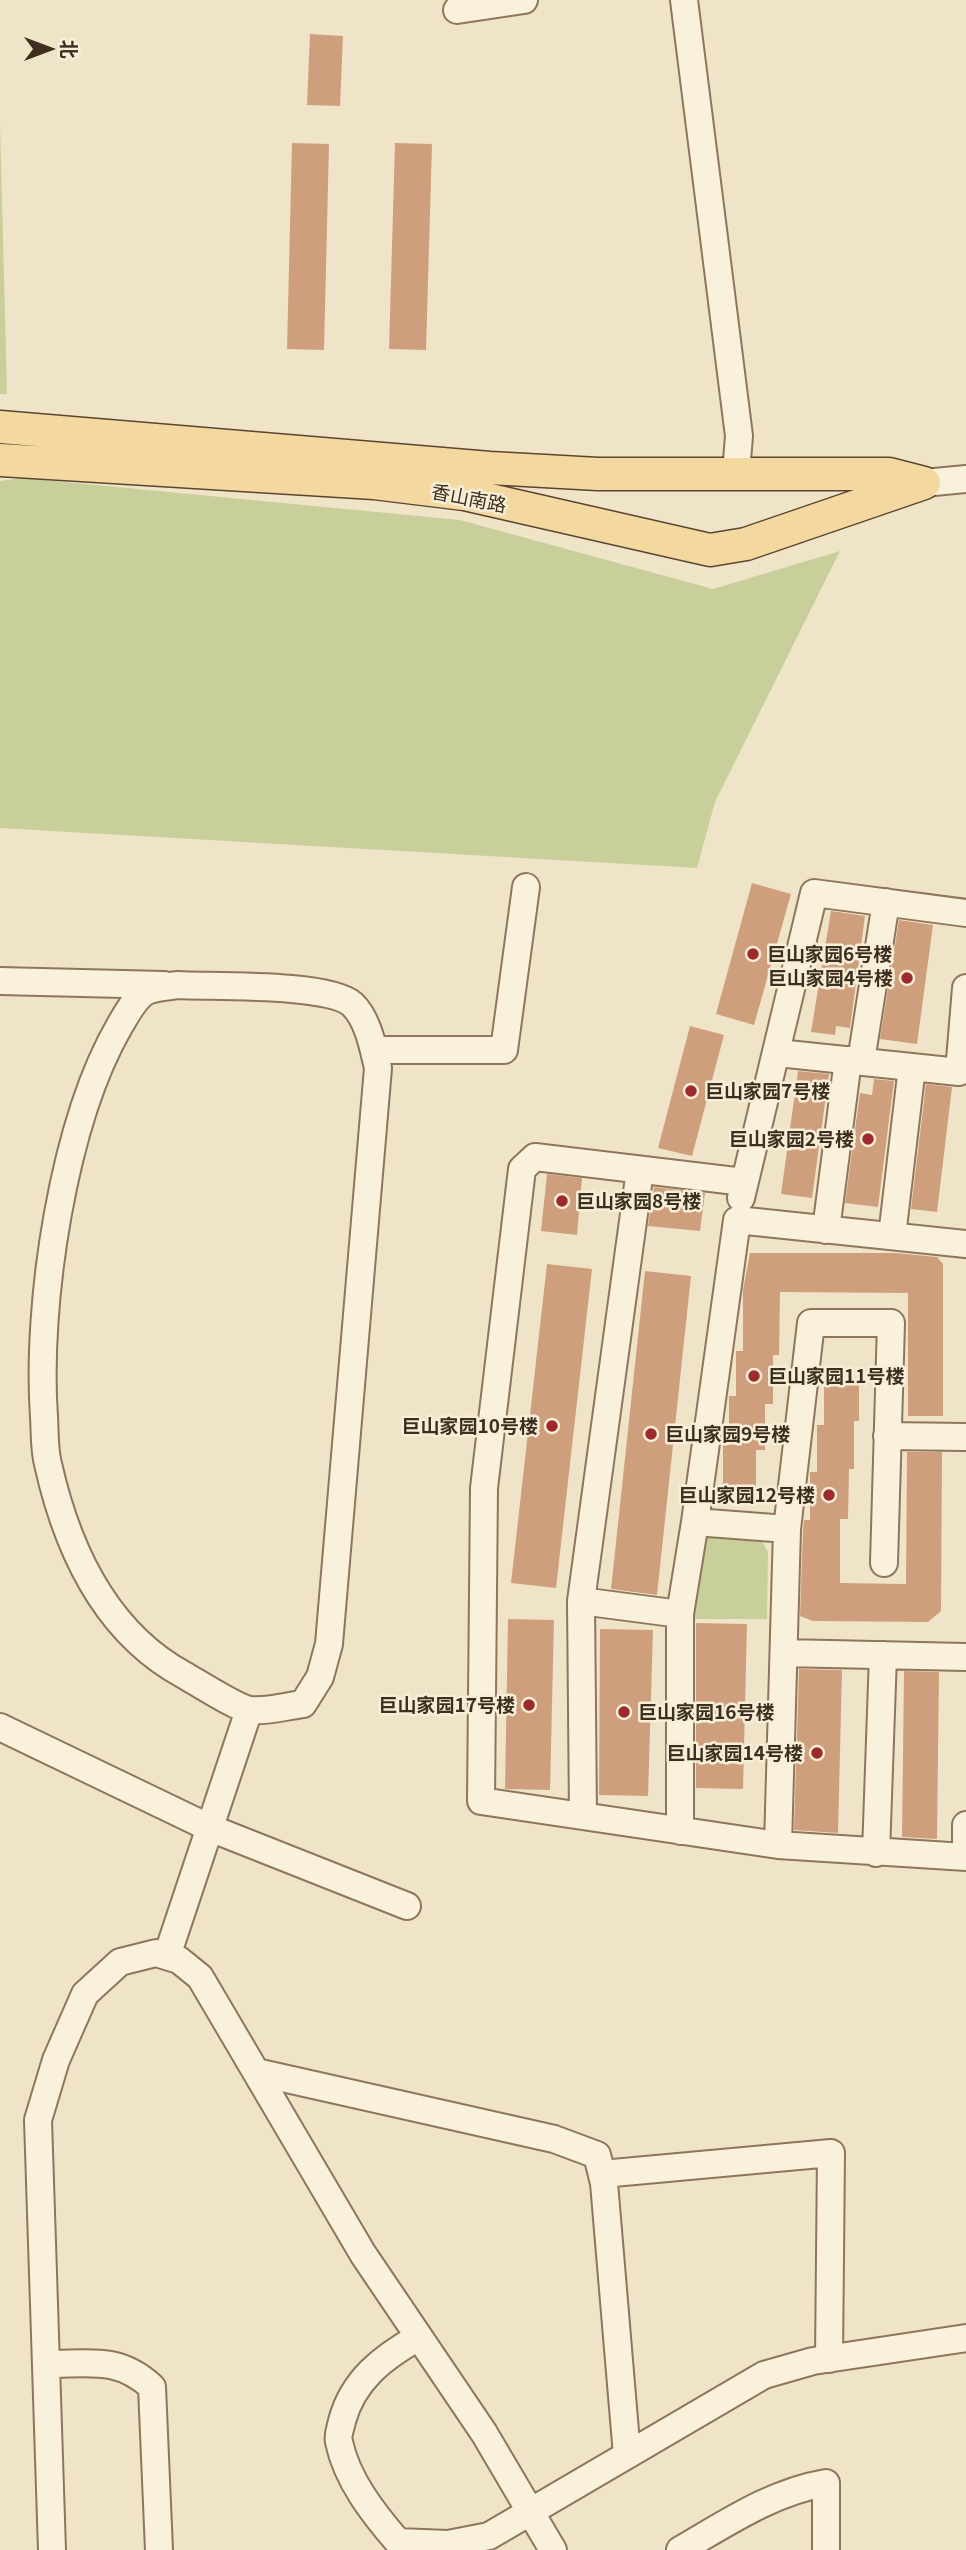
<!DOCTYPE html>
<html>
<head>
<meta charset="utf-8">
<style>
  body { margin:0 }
  #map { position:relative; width:966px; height:2550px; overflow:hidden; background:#f0e4c8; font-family:Georgia,"Noto Sans SC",serif }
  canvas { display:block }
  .north { position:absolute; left:14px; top:14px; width:70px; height:70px; -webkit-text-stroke:5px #f7eed8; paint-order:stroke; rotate:90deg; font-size:19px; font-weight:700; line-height:28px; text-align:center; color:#3d2e20 }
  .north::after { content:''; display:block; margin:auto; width:24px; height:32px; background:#3d2e20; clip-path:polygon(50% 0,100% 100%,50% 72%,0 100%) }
</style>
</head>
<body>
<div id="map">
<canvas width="966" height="2550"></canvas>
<div class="north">北</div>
</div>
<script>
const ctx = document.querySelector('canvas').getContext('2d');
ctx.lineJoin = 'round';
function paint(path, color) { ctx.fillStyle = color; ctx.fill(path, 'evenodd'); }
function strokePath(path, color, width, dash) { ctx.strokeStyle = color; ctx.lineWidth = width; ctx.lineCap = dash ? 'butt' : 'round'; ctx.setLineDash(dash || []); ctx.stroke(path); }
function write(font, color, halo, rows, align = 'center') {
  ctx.font = font + ' Georgia,"Noto Sans SC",serif'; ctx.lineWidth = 5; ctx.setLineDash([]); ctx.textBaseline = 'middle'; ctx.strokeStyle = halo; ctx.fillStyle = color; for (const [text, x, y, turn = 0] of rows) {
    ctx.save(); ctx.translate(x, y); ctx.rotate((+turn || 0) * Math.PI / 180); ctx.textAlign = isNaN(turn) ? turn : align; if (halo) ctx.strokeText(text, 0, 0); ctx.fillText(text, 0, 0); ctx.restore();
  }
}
const green = new Path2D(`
  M 0,122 L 7,394 L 0,394 Z
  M 23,478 L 460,520 L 713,589 L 840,551 L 715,802 L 697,868 L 0,828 L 0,481 Z
  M 692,1535 L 759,1536 L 768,1552 L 767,1619 L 686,1619 Z`);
const building = new Path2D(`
  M 310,34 L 343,36 L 340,106 L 307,105 Z
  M 292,143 L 329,144 L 324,350 L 287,349 Z
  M 395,143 L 432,144 L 426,350 L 389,349 Z
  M 752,883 L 791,894 L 754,1025 L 716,1014 Z
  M 831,911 L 865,916 L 850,1028 L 836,1026 L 835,1035 L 811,1032 Z
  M 899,920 L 933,925 L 917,1044 L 880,1039 Z
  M 690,1026 L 724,1035 L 692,1156 L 658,1148 Z
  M 798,1071 L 829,1074 L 812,1198 L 781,1194 Z
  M 874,1079 L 894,1081 L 878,1207 L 845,1203 L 860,1093 L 872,1095 Z
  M 926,1084 L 952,1087 L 937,1212 L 911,1209 Z
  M 547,1174 L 582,1178 L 577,1235 L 541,1231 Z
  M 654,1187 L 705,1193 L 700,1231 L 648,1226 Z
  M 750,1253 L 896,1253 L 937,1257 L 943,1264 L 943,1416 L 908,1416 L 908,1293 L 780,1292 L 779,1355 L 773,1355 L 773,1404 L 765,1404 L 765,1450 L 756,1450 L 756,1495 L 723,1495 L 723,1445 L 729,1445 L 729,1396 L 736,1396 L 736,1351 L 743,1351 L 743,1290 Z
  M 547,1264 L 592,1269 L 556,1588 L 511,1583 Z
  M 645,1271 L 691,1276 L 657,1595 L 611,1589 Z
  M 824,1383 L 859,1383 L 859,1421 L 854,1421 L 854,1469 L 849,1469 L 848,1519 L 840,1519 L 840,1583 L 906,1584 L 907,1452 L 942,1452 L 941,1611 L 928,1622 L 813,1621 L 800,1616 L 803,1530 L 804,1520 L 810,1520 L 810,1472 L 817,1472 L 817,1425 L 824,1425 Z
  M 508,1619 L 554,1620 L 550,1790 L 505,1789 Z
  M 696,1623 L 747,1624 L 743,1789 L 696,1788 Z
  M 600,1629 L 653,1630 L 648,1796 L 599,1795 Z
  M 799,1669 L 842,1670 L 838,1833 L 794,1830 Z
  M 904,1671 L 939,1672 L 937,1839 L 902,1837 Z`);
const minor = new Path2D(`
  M 684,0 L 739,436 L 736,473
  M 457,10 L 524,0
  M 924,483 L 966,479
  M 0,981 L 164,985
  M 177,985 C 212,987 328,983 352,1004 C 368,1019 373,1047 378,1068 L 329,1644 L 320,1677 L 303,1704 C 287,1706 266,1712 250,1710 C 237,1708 198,1683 184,1675 C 105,1632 67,1549 48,1464 C 44,1449 45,1432 44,1417 C 36,1304 63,1123 120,1025 C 126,1015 135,998 145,992 C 153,987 168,987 177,985 Z
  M 374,1050 L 504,1050 L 526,887
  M 778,1053 L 959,1072 L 966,988
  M 861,1061 L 886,902
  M 744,1182 L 535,1157 L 522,1169 L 484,1488 L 481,1801 L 778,1845
  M 741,1198 L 814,893 L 966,913
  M 826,1230 L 848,1060
  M 892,1236 L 912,1067
  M 887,1436 L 966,1437
  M 787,1529 L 778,1845 L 966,1857 L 966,1825
  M 884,1563 L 891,1323 L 811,1323 L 787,1529 L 695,1522 L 737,1220 L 966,1244
  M 581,1601 L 680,1614
  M 784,1653 L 966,1657
  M 0,1727 L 210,1828 L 407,1906
  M 583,1816 L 581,1601 L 640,1170
  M 680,1831 L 680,1614 L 695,1522
  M 876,1853 L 883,1655
  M 167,1956 L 249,1710
  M 256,2072 L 554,2139 L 597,2155 L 604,2183 L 627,2455
  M 602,2174 L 831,2153 L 829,2359
  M 419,2337 C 383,2357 353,2380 342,2421 C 341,2427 337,2435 339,2442 C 347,2480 373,2513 398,2542 L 448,2544 L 489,2536 L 764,2375 L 813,2361 L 966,2338
  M 47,2364 C 90,2364 118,2356 152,2387 L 159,2550
  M 52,2550 L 38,2120 L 56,2060 L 85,1994 L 120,1962 L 156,1953 L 179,1960 L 200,1977 L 363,2254 L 484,2433 L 553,2550
  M 680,2550 C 727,2523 772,2492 826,2483 L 826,2550`);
const major = new Path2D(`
  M 0,427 L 490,468 L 598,474 L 889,474 L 924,483
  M 0,460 L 374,483 L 464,494 L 710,550 L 746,544 L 924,483`);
const markers = [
  [753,954,7,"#9e2a2b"],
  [907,978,7,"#9e2a2b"],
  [691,1091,7,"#9e2a2b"],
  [868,1139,7,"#9e2a2b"],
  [562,1201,7,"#9e2a2b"],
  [754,1376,7,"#9e2a2b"],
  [552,1426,7,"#9e2a2b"],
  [651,1434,7,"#9e2a2b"],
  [829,1495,7,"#9e2a2b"],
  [529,1705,7,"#9e2a2b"],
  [624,1712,7,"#9e2a2b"],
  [817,1753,7,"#9e2a2b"]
];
const streetNames = [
  ["香山南路",469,498,11]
];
const poiNames = [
  ["巨山家园6号楼",767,954],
  ["巨山家园4号楼",893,978,"right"],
  ["巨山家园7号楼",705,1091],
  ["巨山家园2号楼",854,1139,"right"],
  ["巨山家园8号楼",576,1201],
  ["巨山家园11号楼",768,1376],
  ["巨山家园10号楼",538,1426,"right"],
  ["巨山家园9号楼",665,1434],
  ["巨山家园12号楼",815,1495,"right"],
  ["巨山家园17号楼",515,1705,"right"],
  ["巨山家园16号楼",638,1712],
  ["巨山家园14号楼",803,1753,"right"]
];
paint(green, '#c9cf9b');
paint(building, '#cf9f7d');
strokePath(minor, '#8d765c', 30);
strokePath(major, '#5b4430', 35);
strokePath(minor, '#faf1dc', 26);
strokePath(major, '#f3d9a0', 32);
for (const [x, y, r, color] of markers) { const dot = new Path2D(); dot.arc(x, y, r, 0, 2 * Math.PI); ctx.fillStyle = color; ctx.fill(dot); strokePath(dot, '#f7eed8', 2.5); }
write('19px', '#3d2e20', '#f7eed8', streetNames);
write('bold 19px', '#3d2e20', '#f7eed8', poiNames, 'left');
</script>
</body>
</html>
